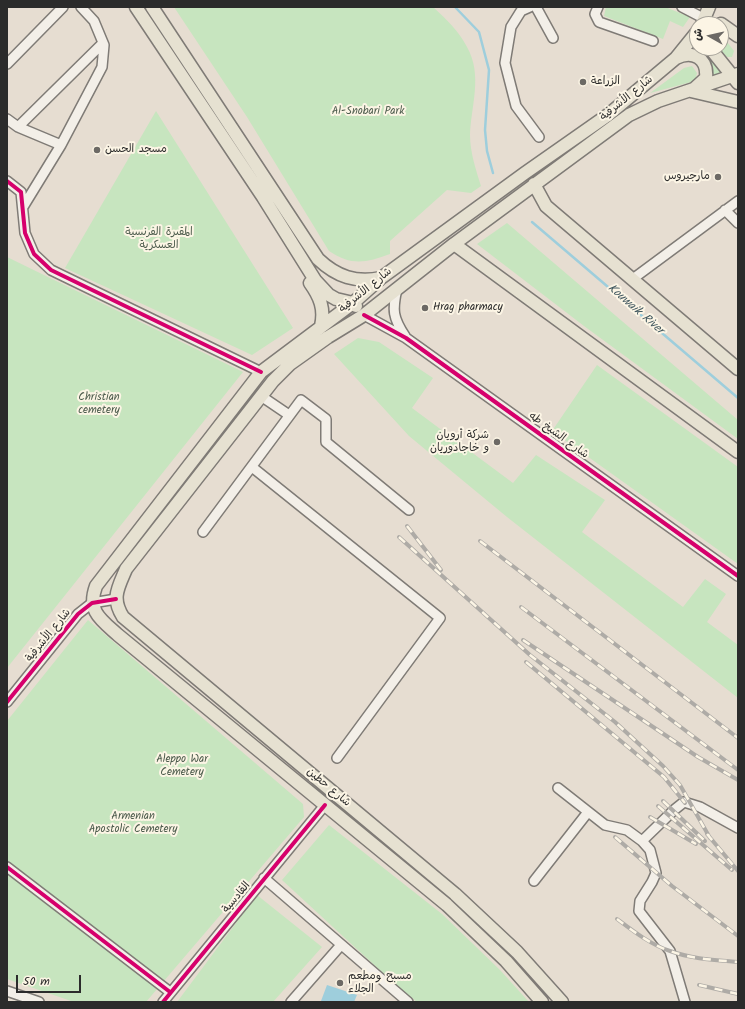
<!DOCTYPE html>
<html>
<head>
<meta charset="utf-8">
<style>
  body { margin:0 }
  #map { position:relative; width:745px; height:1009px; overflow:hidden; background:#e6ddd1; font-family:Kalam,"Playpen Sans Arabic",sans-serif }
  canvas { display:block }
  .frame { position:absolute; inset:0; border:8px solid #2b2b2b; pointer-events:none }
  .north { position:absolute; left:689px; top:16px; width:40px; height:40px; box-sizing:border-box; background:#fcf5e5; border:1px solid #a8a49b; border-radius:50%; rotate:278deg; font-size:11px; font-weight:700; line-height:16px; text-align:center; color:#2b2b2b }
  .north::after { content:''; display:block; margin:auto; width:14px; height:18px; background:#6c6965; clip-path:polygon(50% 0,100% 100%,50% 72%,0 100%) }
  .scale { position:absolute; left:16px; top:975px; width:65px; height:18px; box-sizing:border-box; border:2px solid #2b2b2b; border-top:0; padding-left:5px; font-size:12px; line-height:14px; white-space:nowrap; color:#2b2b2b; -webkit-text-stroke:3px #fcf5e5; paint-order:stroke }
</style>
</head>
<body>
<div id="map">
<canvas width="745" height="1009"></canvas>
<div class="frame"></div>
<div class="north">ش</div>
<div class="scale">50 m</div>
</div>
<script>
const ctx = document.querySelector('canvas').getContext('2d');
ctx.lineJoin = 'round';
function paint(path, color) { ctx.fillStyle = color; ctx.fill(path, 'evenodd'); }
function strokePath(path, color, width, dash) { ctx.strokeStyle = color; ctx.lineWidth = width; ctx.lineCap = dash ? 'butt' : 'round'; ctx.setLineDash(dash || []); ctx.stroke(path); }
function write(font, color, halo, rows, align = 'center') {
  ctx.font = font + ' Kalam,"Playpen Sans Arabic",sans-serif'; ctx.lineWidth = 4; ctx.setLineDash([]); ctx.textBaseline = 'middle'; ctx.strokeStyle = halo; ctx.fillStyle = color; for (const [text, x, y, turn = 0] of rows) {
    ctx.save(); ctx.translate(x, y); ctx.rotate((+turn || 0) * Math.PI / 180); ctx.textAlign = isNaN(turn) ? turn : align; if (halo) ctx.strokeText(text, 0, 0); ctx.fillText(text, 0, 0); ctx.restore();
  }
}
const green = new Path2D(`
  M 174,7 L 433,7 C 446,19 459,31 467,47 C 483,75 471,106 470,135 C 470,152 476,170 481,186 L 471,193 L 447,190 L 390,241 L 390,254 C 366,263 351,266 329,251 L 247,117 Z
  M 606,7 L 665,7 L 690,17 L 683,27 L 670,21 L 663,39 L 604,16 Z
  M 721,34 L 734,51 L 732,57 L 727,57 L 719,48 L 721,48 Z
  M 697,45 L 697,48 L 704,48 L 723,72 L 713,76 C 712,61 707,50 690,51 Z
  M 692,66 L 697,73 L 695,81 L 650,93 L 684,68 Z
  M 156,111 L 293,328 L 252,355 L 65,268 Z
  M 507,223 L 738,420 L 738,439 L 584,326 L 477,244 Z
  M 7,257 L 243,372 L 7,668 Z
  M 358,338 L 379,342 L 433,378 L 412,408 L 513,483 L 536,455 L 605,500 L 582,532 L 683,607 L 705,579 L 726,594 L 707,622 L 738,645 L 738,698 L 507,517 L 409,436 L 334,354 Z
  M 597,365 L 738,467 L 738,564 L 552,431 Z
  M 88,620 L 303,804 L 304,817 L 146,1002 L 74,1002 L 7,979 L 7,721 Z
  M 329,825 L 442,914 L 500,970 L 529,1002 L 417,1002 L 398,987 L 282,880 Z
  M 257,895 L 322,947 L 273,1002 L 177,1002 Z`);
const water = new Path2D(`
  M 327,985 L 357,995 L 354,1002 L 321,1001 Z`);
const stream = new Path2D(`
  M 455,7 L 479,32 L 489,70 L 485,130 L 487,151 L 493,173
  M 532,222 L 738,398`);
const minor = new Path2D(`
  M 530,7 L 521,11 L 511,27 L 505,63 L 516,106 L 539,137
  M 536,7 L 553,38
  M 598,7 L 595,14 L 599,22 L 653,41
  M 682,7 L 705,19
  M 7,64 L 63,7
  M 7,119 L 18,127 L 61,145
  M 18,127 L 102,44
  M 7,181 L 21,192 L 25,233 L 34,254 L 51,270 L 261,372
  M 23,207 L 61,145 L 102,67 L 104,45 L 94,21 L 81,7
  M 725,210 L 738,223
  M 634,278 L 738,201
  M 397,289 C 392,310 393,318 405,336
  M 364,315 L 406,338 L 738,576
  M 261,396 L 289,415
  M 252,467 L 440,618 L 337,758
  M 203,532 L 301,400 L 326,419 L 326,442 L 409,510
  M 7,702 L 78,614 L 92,603 L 116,599
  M 558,788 L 605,825 L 627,830 L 642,841 L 650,850 L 656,873 L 652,882 L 640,901 L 639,911 L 670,951 L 685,1002
  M 642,841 L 674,810 L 684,802 L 700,807 L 738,828
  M 7,867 L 170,992
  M 264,878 L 408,1002
  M 534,881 L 588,812
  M 7,991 L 39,1002
  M 163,1002 L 325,805
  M 291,1002 L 341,945`);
const major = new Path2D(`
  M 136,7 L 263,197 L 315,280 L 329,295 L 336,299 L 353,303 L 356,306
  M 152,7 L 318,259 C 337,277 356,283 381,278
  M 702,24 L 709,7
  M 721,24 L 738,36
  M 710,48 L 738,83
  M 676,58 C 693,50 708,58 706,78 L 695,88
  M 691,91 L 738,102
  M 534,184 L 546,206 L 738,369
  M 454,244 L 738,452
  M 310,283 C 320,297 325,309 321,326
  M 542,1002 L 506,961 L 447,905 L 118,635 C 100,619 87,611 96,586 L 261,372 L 353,303 L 381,278 L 525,173 L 608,115 L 676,58 L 697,32
  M 562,1002 L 517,952 L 455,894 L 123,617 C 111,598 118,588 126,569 L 273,381 L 290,364 L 328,337 L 364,315 L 454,244 L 629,115 L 658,101 L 738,74`);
const rail = new Path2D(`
  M 407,526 L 441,570
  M 399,537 L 530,655 L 615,722 L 663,766 L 680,785 L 710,838
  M 480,541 L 738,738
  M 521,607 L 738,770
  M 523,640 L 698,757 L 738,780
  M 526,662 L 664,777 L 685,803
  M 663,801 L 705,841
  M 658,806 L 732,870
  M 650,817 L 696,844
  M 707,834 L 738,871
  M 615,837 L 672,886 L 738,936
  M 617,919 C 633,931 651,945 670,951 C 692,959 715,960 738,962
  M 699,985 L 738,994`);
const cycleway = new Path2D(`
  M 7,181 L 21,192 L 25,233 L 34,254 L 51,270 L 261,372
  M 364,315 L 406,338 L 738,576
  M 7,702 L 78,614 L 92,603 L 116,599
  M 7,867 L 170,992
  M 163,1002 L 325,805`);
const markers = [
  [583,82,4,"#6c6965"],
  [97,150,4,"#6c6965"],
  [718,177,4,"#6c6965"],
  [425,308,4,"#6c6965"],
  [497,442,4,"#6c6965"],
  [340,983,4,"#6c6965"]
];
const poiNames = [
  ["الزراعة",591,82],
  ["مسجد الحسن",105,150],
  ["مارجيروس",710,177,"right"],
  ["Hrag pharmacy",433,308],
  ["شركة أرويان",489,436,"right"],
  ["و خاجادوريان",489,449,"right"],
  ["مسبح ومطعم",348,977],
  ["الجلاء",348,990]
];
const streetNames = [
  ["شارع الأشرفية",627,99,-39],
  ["شارع الأشرفية",366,291,-39],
  ["شارع الشيخ طه",558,436,36],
  ["شارع الأشرفية",49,636,-51],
  ["شارع حطين",328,788,40],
  ["القادسية",237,898,-50]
];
const parkNames = [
  ["Al-Snobari Park",368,112],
  ["المقبرة الفرنسية",159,233],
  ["العسكرية",159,246],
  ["Christian",99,398],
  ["cemetery",99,411],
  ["Aleppo War",182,760],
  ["Cemetery",182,773],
  ["Armenian",133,817],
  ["Apostolic Cemetery",133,830]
];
const waterNames = [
  ["Kouwaik River",635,310,41]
];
paint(green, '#c7e5bf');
paint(water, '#9ecedc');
strokePath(stream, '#9ecedc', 2.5);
strokePath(minor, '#7f7b76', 12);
strokePath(major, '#7f7b76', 15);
strokePath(minor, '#f3efe8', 9);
strokePath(major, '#e6e1d1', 12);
strokePath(rail, '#aeaba6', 4);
strokePath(rail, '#fcf5e5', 2.5, [8]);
strokePath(cycleway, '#d6006c', 4);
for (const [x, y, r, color] of markers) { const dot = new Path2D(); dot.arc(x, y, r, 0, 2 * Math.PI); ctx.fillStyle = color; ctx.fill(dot); strokePath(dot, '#fcf5e5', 1.5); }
write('11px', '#2b2b2b', '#fcf5e5', poiNames, 'left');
write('11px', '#2b2b2b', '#fcf5e5', streetNames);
write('11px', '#4c5b4c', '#fcf5e5', parkNames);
write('italic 12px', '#445a61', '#fcf5e5', waterNames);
</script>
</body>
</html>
